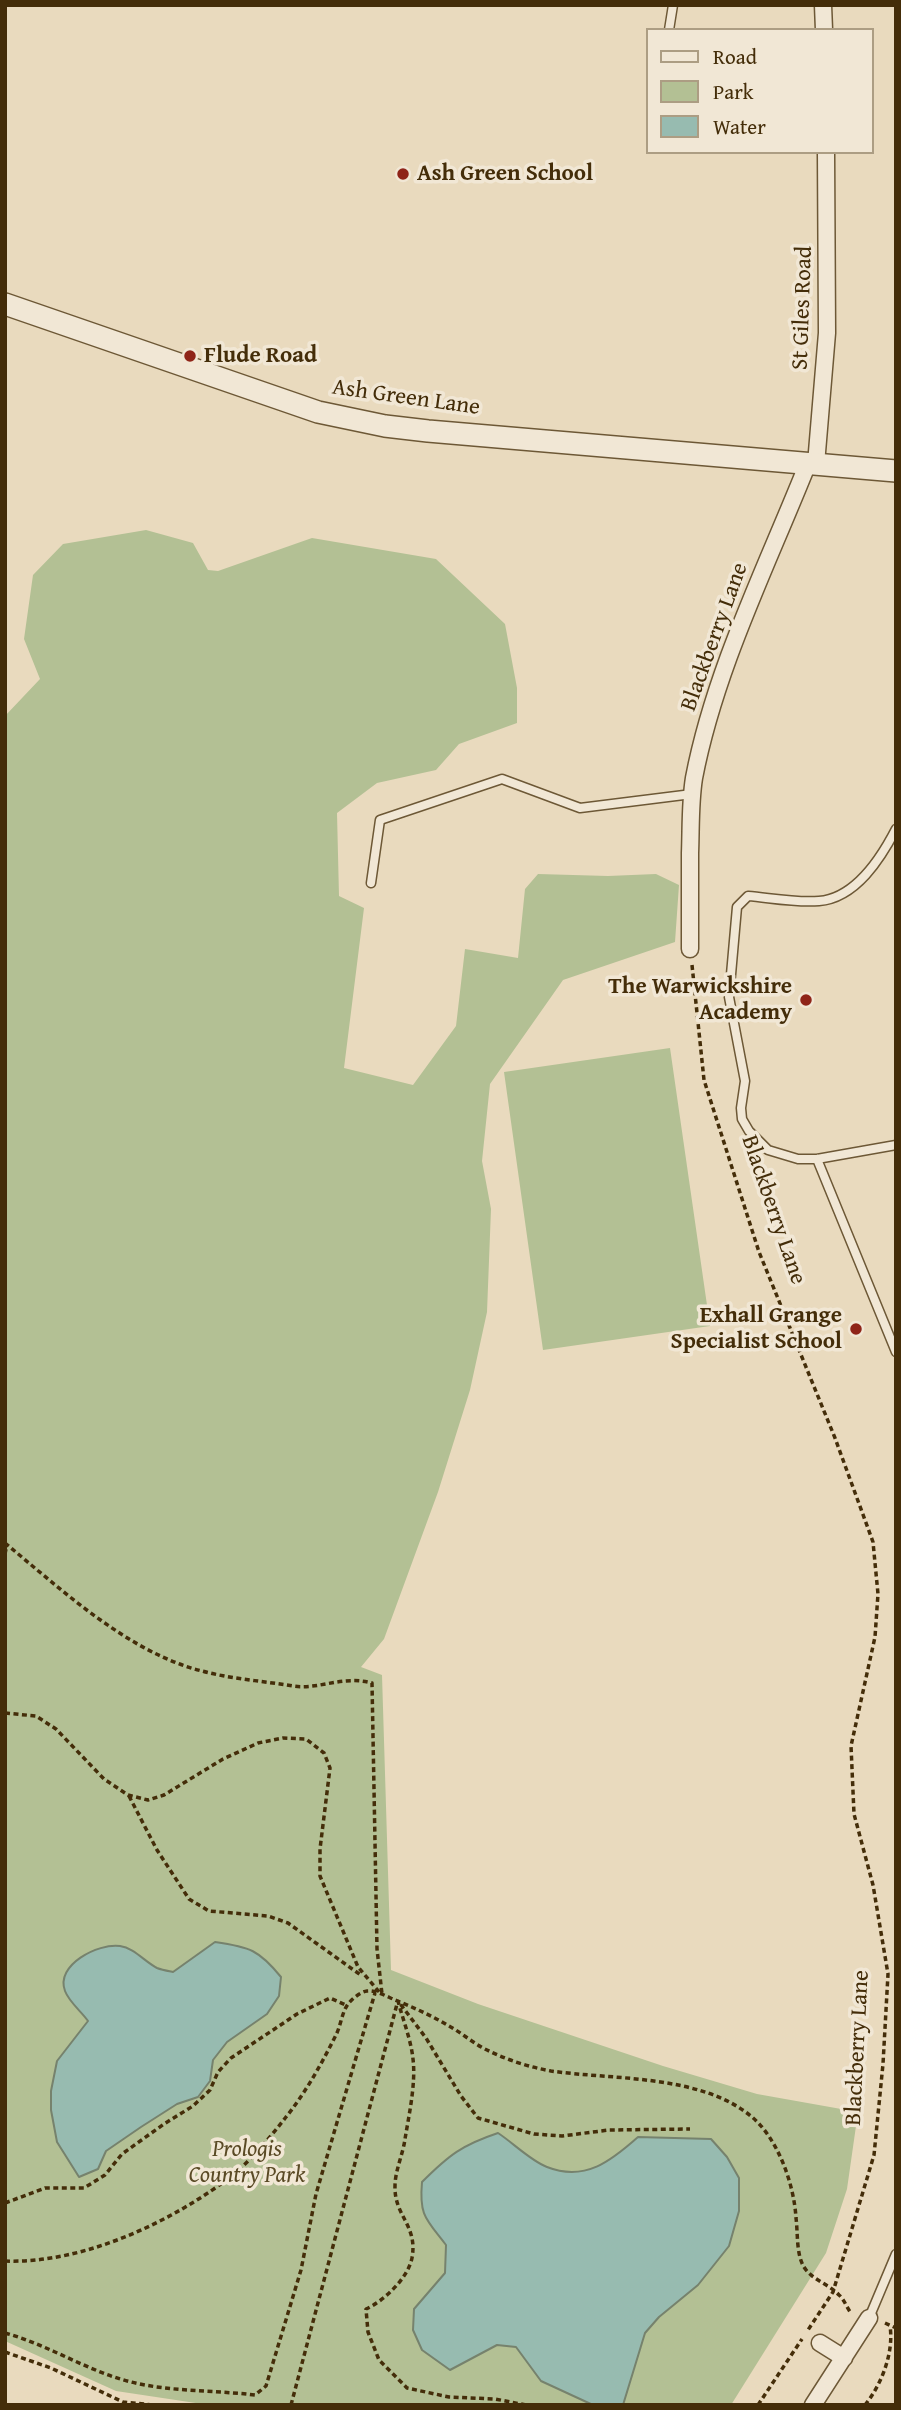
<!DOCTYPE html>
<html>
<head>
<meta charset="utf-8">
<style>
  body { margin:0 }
  #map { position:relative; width:901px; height:2410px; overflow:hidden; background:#e9dabe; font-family:"Gentium Book Plus",serif }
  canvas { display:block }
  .frame { position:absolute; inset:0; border:7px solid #442d09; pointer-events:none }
  .legend { position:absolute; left:646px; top:28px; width:228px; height:126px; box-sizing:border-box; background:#f1e7d5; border:2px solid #ac9d83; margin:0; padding:9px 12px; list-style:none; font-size:21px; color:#442d09 }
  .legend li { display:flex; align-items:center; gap:14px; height:35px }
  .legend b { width:35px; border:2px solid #ac9d83 }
</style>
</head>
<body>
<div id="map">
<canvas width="901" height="2410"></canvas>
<div class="frame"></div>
<ul class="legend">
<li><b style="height:9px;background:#f1e7d5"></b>Road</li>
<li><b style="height:19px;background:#b3c094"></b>Park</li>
<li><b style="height:19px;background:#97bbb0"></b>Water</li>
</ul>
</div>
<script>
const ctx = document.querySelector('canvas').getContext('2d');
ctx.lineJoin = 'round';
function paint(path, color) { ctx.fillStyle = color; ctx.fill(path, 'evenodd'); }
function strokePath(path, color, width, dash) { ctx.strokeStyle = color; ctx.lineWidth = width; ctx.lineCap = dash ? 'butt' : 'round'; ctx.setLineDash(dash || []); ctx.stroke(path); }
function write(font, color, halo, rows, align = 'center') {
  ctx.font = font + ' "Gentium Book Plus",serif'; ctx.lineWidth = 7; ctx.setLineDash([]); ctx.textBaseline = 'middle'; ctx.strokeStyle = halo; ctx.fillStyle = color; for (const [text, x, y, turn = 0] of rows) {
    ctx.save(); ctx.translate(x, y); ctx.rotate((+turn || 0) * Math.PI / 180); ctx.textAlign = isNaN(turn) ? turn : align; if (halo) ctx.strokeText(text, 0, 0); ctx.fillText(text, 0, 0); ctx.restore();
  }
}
const green = new Path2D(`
  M 146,530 L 193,543 L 208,570 L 218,571 L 312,538 L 436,559 L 505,624 L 517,688 L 517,723 L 459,744 L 436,770 L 377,783 L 337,813 L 339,896 L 364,908 L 344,1068 L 413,1085 L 456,1026 L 465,949 L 518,958 L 525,889 L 538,874 L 608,876 L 656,874 L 679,885 L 675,942 L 563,980 L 490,1084 L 482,1161 L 491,1209 L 487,1312 L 470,1390 L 438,1492 L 384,1639 L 361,1667 L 382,1675 L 391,1970 L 478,2004 L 663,2066 L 757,2094 L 858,2112 L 847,2189 L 826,2253 L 731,2405 L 209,2405 L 116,2391 L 5,2341 L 5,716 L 40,679 L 24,639 L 33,575 L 63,544 Z
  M 670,1048 L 710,1326 L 543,1350 L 504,1072 Z`);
const water = new Path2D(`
  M 215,1942 C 250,1947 259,1950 281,1977 L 279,1996 L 267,2014 L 227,2042 L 213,2060 L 210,2081 L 198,2097 L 177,2104 L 141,2127 L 106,2151 L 98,2169 L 79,2177 L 57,2142 L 51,2110 L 51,2091 L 57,2061 L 88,2021 C 82,2012 69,2002 65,1991 C 55,1965 98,1943 120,1946 C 134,1948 144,1961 157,1968 C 162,1970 168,1971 173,1972 Z
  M 498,2133 C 512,2142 531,2161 547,2167 C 585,2182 611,2161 638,2137 L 711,2139 L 727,2157 L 739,2178 L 739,2211 L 729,2246 L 698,2285 L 659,2317 L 645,2333 L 623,2405 L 593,2405 L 541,2381 L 516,2347 L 497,2345 L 450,2370 L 422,2350 L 413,2330 L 414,2309 L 445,2273 L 446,2245 C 426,2219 419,2216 422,2182 C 449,2155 462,2145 498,2133 Z`);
const path = new Path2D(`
  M 692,965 L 704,1080 L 759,1252 L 835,1438 L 873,1542 L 878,1594 L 875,1637 L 851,1746 L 854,1814 L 873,1885 L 888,1974 L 883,2064 L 874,2155 L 833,2292 L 808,2330
  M 5,1543 C 62,1590 129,1653 202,1671 C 231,1679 263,1681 293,1686 C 319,1690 342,1675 372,1683 L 377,1949 L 382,1994
  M 5,1554 L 7,1544
  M 5,1713 L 36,1716 L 56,1729 L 104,1779 L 128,1795 L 148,1800 L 164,1795 L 223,1759 L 258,1743 L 283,1738 L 306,1739 L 324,1753 L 330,1768 L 320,1849 L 320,1876 L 358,1967 L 380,1993
  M 129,1796 L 157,1850 L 189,1899 L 209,1911 L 268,1916 L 288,1923 L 362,1976
  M 5,2203 L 45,2188 L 84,2188 L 105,2175 L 122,2154 L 164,2124 L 193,2106 L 210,2090 L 218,2072 L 231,2058 L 297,2014 L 330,1998 L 346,2005
  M 5,2261 C 83,2264 172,2222 233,2175 C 249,2162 273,2134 286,2117 C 306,2092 322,2063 336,2035 C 341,2025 342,2012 348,2004 C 352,1999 360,1992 367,1991 C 375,1990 386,1996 393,1999 C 412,2007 431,2015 449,2026 C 462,2033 474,2044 487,2050 C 507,2060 529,2067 551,2071 C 613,2080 701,2074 752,2117 C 778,2139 794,2184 796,2218 C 798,2233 796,2254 804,2267 C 812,2280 829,2284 839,2295 C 844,2299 847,2308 851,2313
  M 885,2323 L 896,2328
  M 5,2333 C 49,2345 87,2371 131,2382 C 171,2392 214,2390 255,2395 L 266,2386 L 301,2270 L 316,2194 L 375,1993
  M 5,2352 L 51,2368 L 123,2402 L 153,2405
  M 291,2405 L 397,2004
  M 526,2405 L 495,2399 L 449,2397 L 407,2388 L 379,2360 L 368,2332 L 366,2309 C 384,2301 408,2278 412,2258 C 418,2225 394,2216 395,2186 C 395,2171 403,2154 405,2139 C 409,2115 416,2083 413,2059 C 411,2040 403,2020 398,2001 L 426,2038 L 461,2096 L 478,2118 L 534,2134 L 562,2136 L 609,2130 L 690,2129
  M 758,2405 L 802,2339
  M 865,2405 C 882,2384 894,2352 890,2326`);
const service = new Path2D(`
  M 669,30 L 673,5
  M 896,829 C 881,858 856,898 819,901 C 796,903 771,898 748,896 L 737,907 L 729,997 L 745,1081 L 741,1108 L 742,1119 L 749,1131 L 768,1150 L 798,1159 L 817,1159 L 896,1145
  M 371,883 L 380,820 L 502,779 L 580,808 L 692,794
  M 817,1159 L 896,1352
  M 869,2318 L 896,2254`);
const minor = new Path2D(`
  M 823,5 L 824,30
  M 816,464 L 827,333 L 826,152
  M 690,949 C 690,917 690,885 690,853 C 691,828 690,803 694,778 C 715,669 767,566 808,463
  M 820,2343 L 844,2358
  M 813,2405 L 869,2318`);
const tertiary = new Path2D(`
  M 5,304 L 318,412 L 385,426 L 428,431 L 896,471`);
const markers = [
  [403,174,7,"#8f2418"],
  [190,356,7,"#8f2418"],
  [806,1000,7,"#8f2418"],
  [856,1329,7,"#8f2418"]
];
const poiNames = [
  ["Ash Green School",417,174],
  ["Flude Road",204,356],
  ["The Warwickshire",792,987,"right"],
  ["Academy",792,1013,"right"],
  ["Exhall Grange",842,1316,"right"],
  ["Specialist School",842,1342,"right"]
];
const streetNames = [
  ["St Giles Road",803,308,-88],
  ["Ash Green Lane",406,398,8],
  ["Blackberry Lane",715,637,-70],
  ["Blackberry Lane",773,1210,71],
  ["Blackberry Lane",858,2048,-87]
];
const parkNames = [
  ["Prologis",247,2150],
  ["Country Park",247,2176]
];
paint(green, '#b3c094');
paint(water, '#97bbb0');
strokePath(water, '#76826d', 2);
strokePath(service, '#6d5836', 11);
strokePath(minor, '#6d5836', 19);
strokePath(tertiary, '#6d5836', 24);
strokePath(path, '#442d09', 3.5, [5, 3.5]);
strokePath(service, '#f1e7d5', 8);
strokePath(minor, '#f1e7d5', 16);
strokePath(tertiary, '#f1e7d5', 21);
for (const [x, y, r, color] of markers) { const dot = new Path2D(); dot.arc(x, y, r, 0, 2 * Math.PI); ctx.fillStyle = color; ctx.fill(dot); strokePath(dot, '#f1e7d5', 2.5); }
write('bold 23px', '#442d09', '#f1e7d5', poiNames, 'left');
write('23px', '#442d09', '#f1e7d5', streetNames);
write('italic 23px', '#5a4a25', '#f1e7d5', parkNames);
</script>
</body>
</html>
